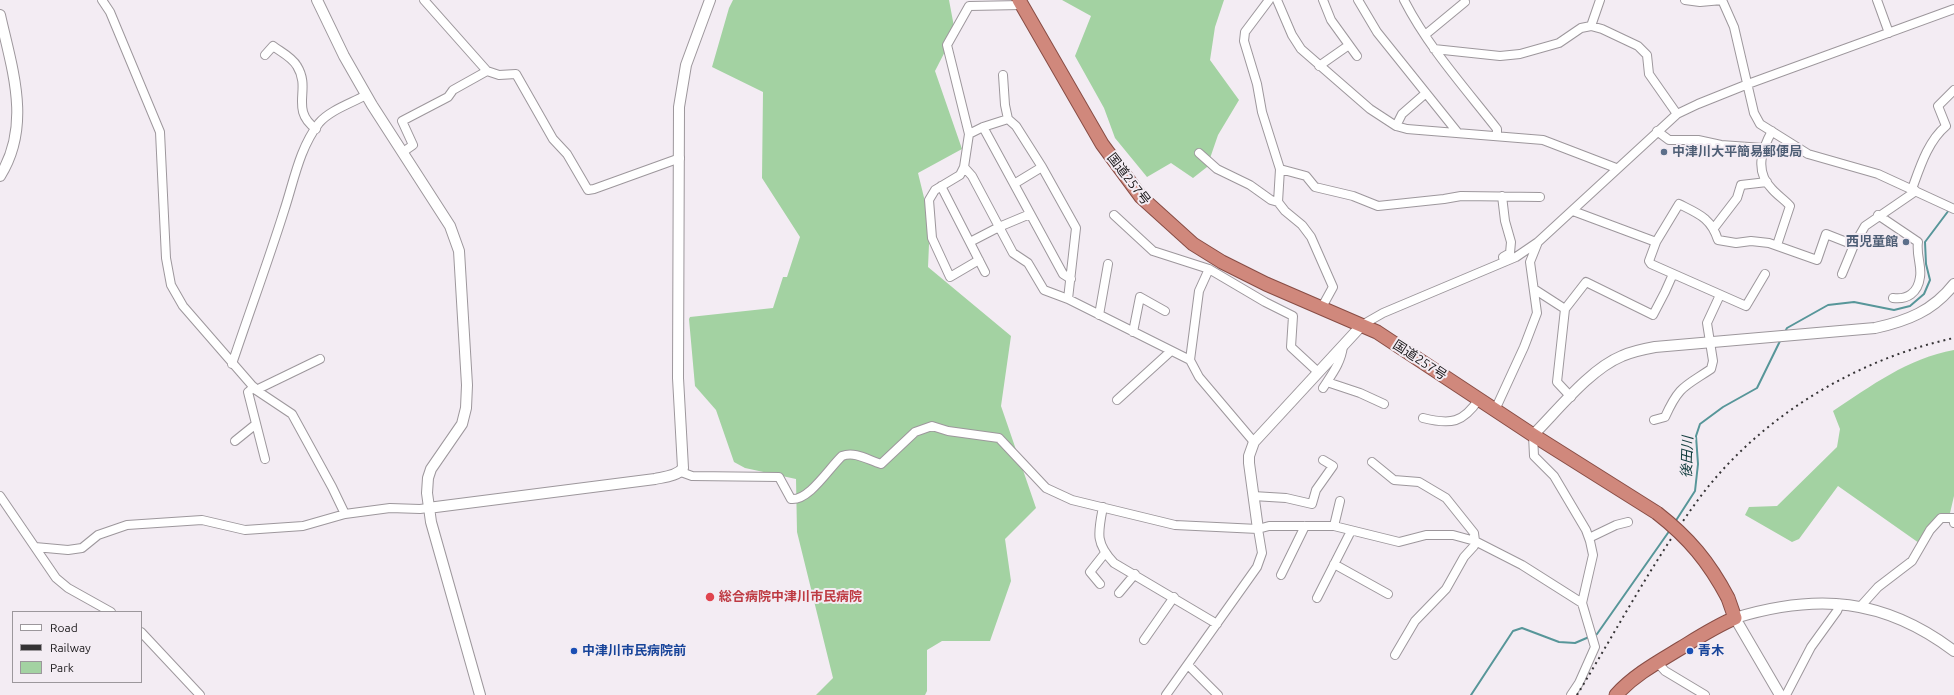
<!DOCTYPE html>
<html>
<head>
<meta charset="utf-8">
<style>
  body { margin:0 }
  #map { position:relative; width:1954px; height:695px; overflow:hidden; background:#f3ecf3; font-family:Ubuntu,sans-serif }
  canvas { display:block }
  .legend { position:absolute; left:12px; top:611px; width:130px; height:72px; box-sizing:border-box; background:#f3ecf3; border:1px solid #9c979c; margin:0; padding:5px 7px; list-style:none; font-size:12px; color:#191719 }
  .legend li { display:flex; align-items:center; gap:8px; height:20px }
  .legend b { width:20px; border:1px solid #9c979c }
</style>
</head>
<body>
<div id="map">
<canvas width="1954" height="695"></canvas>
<ul class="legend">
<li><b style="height:5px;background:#fff"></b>Road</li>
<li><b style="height:5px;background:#353335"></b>Railway</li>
<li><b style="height:11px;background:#a3d2a2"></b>Park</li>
</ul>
</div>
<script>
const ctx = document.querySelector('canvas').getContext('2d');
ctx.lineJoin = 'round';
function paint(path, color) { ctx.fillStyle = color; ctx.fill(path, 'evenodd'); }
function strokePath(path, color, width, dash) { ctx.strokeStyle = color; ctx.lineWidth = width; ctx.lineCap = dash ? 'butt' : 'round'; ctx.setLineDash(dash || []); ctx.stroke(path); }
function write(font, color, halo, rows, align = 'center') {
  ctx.font = font + ' Ubuntu,"Noto Sans JP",sans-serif'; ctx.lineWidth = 4; ctx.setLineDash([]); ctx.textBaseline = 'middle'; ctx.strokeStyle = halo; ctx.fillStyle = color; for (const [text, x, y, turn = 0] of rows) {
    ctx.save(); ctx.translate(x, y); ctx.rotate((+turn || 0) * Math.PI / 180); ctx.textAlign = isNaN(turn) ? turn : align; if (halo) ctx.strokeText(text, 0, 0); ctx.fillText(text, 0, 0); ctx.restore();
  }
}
const green = new Path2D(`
  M 733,0 L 949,0 L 955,32 L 935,71 L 962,149 L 918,173 L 930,222 L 928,267 L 1011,336 L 1001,406 L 1036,508 L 1005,539 L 1011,581 L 990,641 L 942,641 L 927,650 L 927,691 L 925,695 L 816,695 L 833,678 L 797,532 L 796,479 L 745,468 L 734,462 L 716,410 L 695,386 L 689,319 L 690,317 L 773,308 L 783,277 L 787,277 L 800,237 L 762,178 L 763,92 L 712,67 L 729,8 Z
  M 1062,0 L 1224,0 L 1215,27 L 1210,60 L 1239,100 L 1218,135 L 1207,167 L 1193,178 L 1171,163 L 1147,177 L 1115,138 L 1104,108 L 1075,56 L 1091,16 Z
  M 1954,350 L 1954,496 L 1950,513 L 1940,514 L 1927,529 L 1919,543 L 1838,486 L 1799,539 L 1792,542 L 1745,515 L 1749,507 L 1777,506 L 1837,447 L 1840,429 L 1833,411 C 1871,386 1908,358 1954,350 Z`);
const stream = new Path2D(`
  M 1785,332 L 1787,328 L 1828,305 L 1854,302 L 1894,310 L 1910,306 L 1924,294 L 1930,280 L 1926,264 L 1925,242 L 1949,210
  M 1675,522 L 1695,491 L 1698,464 L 1696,436 L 1700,424 L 1723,407 L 1757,388 L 1781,339
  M 1593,636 L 1597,634 L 1670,530
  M 1471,695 L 1513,631 L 1522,628 L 1559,642 L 1575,643 L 1589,637`);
const minor = new Path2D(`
  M 102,0 L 110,12 L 160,132 L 166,258 L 171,285 L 183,306 L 256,390 L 292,414 L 332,487 L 345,514
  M 424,0 L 487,71 L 499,75 L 516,74 L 553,139 L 567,154 L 588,190 L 594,189 L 680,158
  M 1269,0 L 1245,32 L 1244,41 L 1257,84 L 1262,112 L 1280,169 L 1278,202 L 1285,211 L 1302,225 L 1311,237 L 1333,287 L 1322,307
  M 1277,0 L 1292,35 L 1301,49 L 1370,109 L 1396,126 L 1407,129 L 1543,140 L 1616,168
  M 1323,0 L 1331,20 L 1357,56
  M 1358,0 L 1377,32 L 1458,133
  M 1404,0 C 1428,47 1465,88 1497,129 L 1497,136
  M 1685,0 L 1700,2 L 1722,0
  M 1722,0 L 1734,27 L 1754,113 L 1760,124 L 1808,154 L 1878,174 L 1954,209
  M 1877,0 L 1889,33
  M 1591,26 L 1600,0
  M 1425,35 L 1465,2
  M 1434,49 L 1500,56 L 1520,54 L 1559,43 L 1581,28 L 1591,26 L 1602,29 L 1638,46 L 1647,55 L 1649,74 L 1677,114
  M 265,55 L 273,46 C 281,52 292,57 297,66 C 312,90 289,109 316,129
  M 1319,66 L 1349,45
  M 1003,75 L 1005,105 L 1008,119
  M 1396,126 L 1402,114 L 1426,93
  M 983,127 L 1063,274 L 1071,279
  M 1657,131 L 1669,140 L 1698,140 L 1721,145 L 1763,148
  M 1772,131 C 1762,149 1754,171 1772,189 C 1777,195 1785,200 1790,206 L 1777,245
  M 969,134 L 983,127 L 1008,119 L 1016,126 L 1042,167 L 1076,228 L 1068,299
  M 403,152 L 413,145 L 402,121 L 448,97 L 453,90 L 487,71
  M 1199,153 L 1217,169 L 1250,185 L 1271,200 L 1278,202
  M 964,167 L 972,176 L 1013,253 L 1028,263 L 1044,290 L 1068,299 L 1190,360
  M 1280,169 L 1306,176 L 1315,187 L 1353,196 L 1378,206 L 1444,199 L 1461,196 L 1540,197
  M 1014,184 L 1042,167
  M 941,186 L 985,272
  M 1912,189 C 1920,167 1928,141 1946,126 L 1938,106 L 1954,90
  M 1502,196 L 1505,221 L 1511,242 L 1510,253 L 1503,257 L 1504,262
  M 1573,211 L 1656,242 L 1649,261 L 1651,264 L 1746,306 L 1765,274
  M 1114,215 L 1153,251 L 1209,269 L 1265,302 L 1293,316 L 1291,347 L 1318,372
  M 1878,215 L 1918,242 C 1916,255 1922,266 1920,277 C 1918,293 1907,300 1893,298
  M 1714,228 L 1737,198 L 1741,185 L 1767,182
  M 970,242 L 999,227 L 1030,214
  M 1656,242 L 1679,204 C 1699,214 1711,218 1718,240 L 1736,243 L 1751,241 L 1769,243 L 1817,260 L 1826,234 L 1854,245
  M 979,260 L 950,277 L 932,238 L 929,200 L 935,190 L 960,175 L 964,167 L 969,134 L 947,45 L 969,6 L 1022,5
  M 1209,269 L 1199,291 L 1190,360 L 1199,377 L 1254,442
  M 1842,274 L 1854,245 L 1865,226 L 1916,191
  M 1534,289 L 1565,309 L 1586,282 L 1653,315 L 1665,292 L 1673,274
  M 1565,309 L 1557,382 L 1571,397
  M 1099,315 L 1108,264
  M 1362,325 L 1383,313 L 1516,257 L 1538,242 L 1677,114 L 1698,104 L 1748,84 L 1954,9
  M 1133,332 L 1140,297 L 1165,311
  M 232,364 C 249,313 268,262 284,211 C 294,181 299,149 319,123 C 330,110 352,103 366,95
  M 1327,382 L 1360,393 L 1384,404
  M 254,387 L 248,392 L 265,459
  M 1323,388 C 1332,374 1341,363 1343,346
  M 256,390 L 320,359
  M 1117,400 L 1171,351
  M 1495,410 L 1524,347 L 1537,313 L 1530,262 L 1538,242
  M 1423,418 C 1451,425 1463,423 1479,399
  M 1654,420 L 1665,417 C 1679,386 1684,387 1711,369 L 1713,361 L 1707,323 L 1720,295
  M 1533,435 L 1534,456 L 1554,476 L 1586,530 L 1590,541 L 1593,555 L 1582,603 L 1595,647 L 1579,683 L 1571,695
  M 235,441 L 256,424
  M 1372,462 L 1394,480 L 1419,482 L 1446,498 L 1474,533 L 1475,541 L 1474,546 L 1464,557 L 1446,589 L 1415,621 L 1395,655
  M 681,472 L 692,476 L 779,477 L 791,499 C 809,501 829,468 842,456 C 855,451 868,460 881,464 L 915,432 L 932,426 L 948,431 L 999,438 L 1046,488 L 1072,500 L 1175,525 L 1258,529 L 1269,526 L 1334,526 L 1399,542 L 1426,535 L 1453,535 L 1475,541 L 1522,565 L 1582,603
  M 0,496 L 56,578 L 68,588 L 111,612
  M 1253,496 L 1286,498 L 1312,504 L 1316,490 L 1333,466 L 1323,460
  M 1103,507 C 1098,533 1095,543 1114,563 L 1217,624
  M 1334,526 L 1340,501
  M 1589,538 L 1616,525 L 1628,522
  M 35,547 L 68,550 L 82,548 L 98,535 L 127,525 L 202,520 L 245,530 L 303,526 L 345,514 L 390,508 L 420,509 L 428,508
  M 1334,564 L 1388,594
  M 1281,575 L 1305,526
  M 1100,584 L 1090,572 L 1105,553
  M 1119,593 L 1135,574
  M 1317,598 L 1351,531
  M 1860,607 L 1878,587 L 1912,561 L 1930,530 L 1941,518 L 1953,518 L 1954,523
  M 141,632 L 200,695
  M 1144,640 L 1174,597
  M 1657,662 L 1665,671 L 1705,695
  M 1189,666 L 1218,695
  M 1166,695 L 1257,567 L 1262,553 L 1258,529
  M 1786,695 L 1811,647 L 1837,611 L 1840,604`);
const tertiary = new Path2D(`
  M 317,0 L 344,56 L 372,105 L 450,226 L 459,251 L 467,385 L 466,408 L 462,424 L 431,469 L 428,478 L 427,493 L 431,522 L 480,695
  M 0,15 C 12,69 32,125 0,176
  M 1533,435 C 1558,410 1590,369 1622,356 C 1633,351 1644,349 1655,347 L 1875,328 C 1907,321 1933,311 1954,284
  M 428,508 L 655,479 C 664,477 678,476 683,468 L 678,378 L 679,107 L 686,65 L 710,0
  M 1258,529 L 1249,463 L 1249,456 L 1254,442 L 1362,325
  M 1780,695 L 1735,618 C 1817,593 1884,598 1954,651`);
const trunk = new Path2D(`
  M 1019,0 L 1102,144 L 1141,197 L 1193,244 L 1222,262 L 1266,284 L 1377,332 L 1533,435 L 1657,513
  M 1616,695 C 1634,675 1658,662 1681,648 C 1699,637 1716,626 1735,618 L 1728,598`);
const rail = new Path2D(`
  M 1577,695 C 1616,631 1651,565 1695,504 C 1755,420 1853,360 1954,338`);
const trunkBridge = new Path2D(`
  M 1657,513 C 1689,538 1709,562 1728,598`);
const markers = [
  [1664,152,4,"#5c6f8a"],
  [1906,242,4,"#5c6f8a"],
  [710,597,5,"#e0444e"],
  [574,651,4,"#1a4fb4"],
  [1690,651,4,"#1a4fb4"]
];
const serviceNames = [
  ["中津川大平簡易郵便局",1672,152],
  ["西児童館",1898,242,"right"]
];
const streetNames = [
  ["国道257号",1129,179,52],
  ["国道257号",1420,360,33]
];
const healthNames = [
  ["総合病院中津川市民病院",719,597]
];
const transitNames = [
  ["中津川市民病院前",582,651],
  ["青木",1698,651]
];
const waterNames = [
  ["後田川",1687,457,-88]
];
paint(green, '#a3d2a2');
strokePath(stream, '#579699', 2);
strokePath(minor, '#9d979c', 10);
strokePath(tertiary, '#9d979c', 12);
strokePath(trunk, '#884d45', 15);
strokePath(minor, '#fff', 8);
strokePath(tertiary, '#fff', 10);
strokePath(trunk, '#d0887c', 13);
strokePath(rail, '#353335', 2, [2, 4]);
strokePath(trunkBridge, '#884d45', 15, []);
strokePath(trunkBridge, '#d0887c', 13);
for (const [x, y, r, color] of markers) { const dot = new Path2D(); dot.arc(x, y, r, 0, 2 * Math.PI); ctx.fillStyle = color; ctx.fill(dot); strokePath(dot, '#f3ecf3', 1.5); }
write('bold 13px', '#4e5e75', '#f3ecf3', serviceNames, 'left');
write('13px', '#191719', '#f3ecf3', streetNames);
write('bold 13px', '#be3a42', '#f3ecf3', healthNames, 'left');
write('bold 13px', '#164399', '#f3ecf3', transitNames, 'left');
write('italic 14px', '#103c3d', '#f3ecf3', waterNames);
</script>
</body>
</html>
